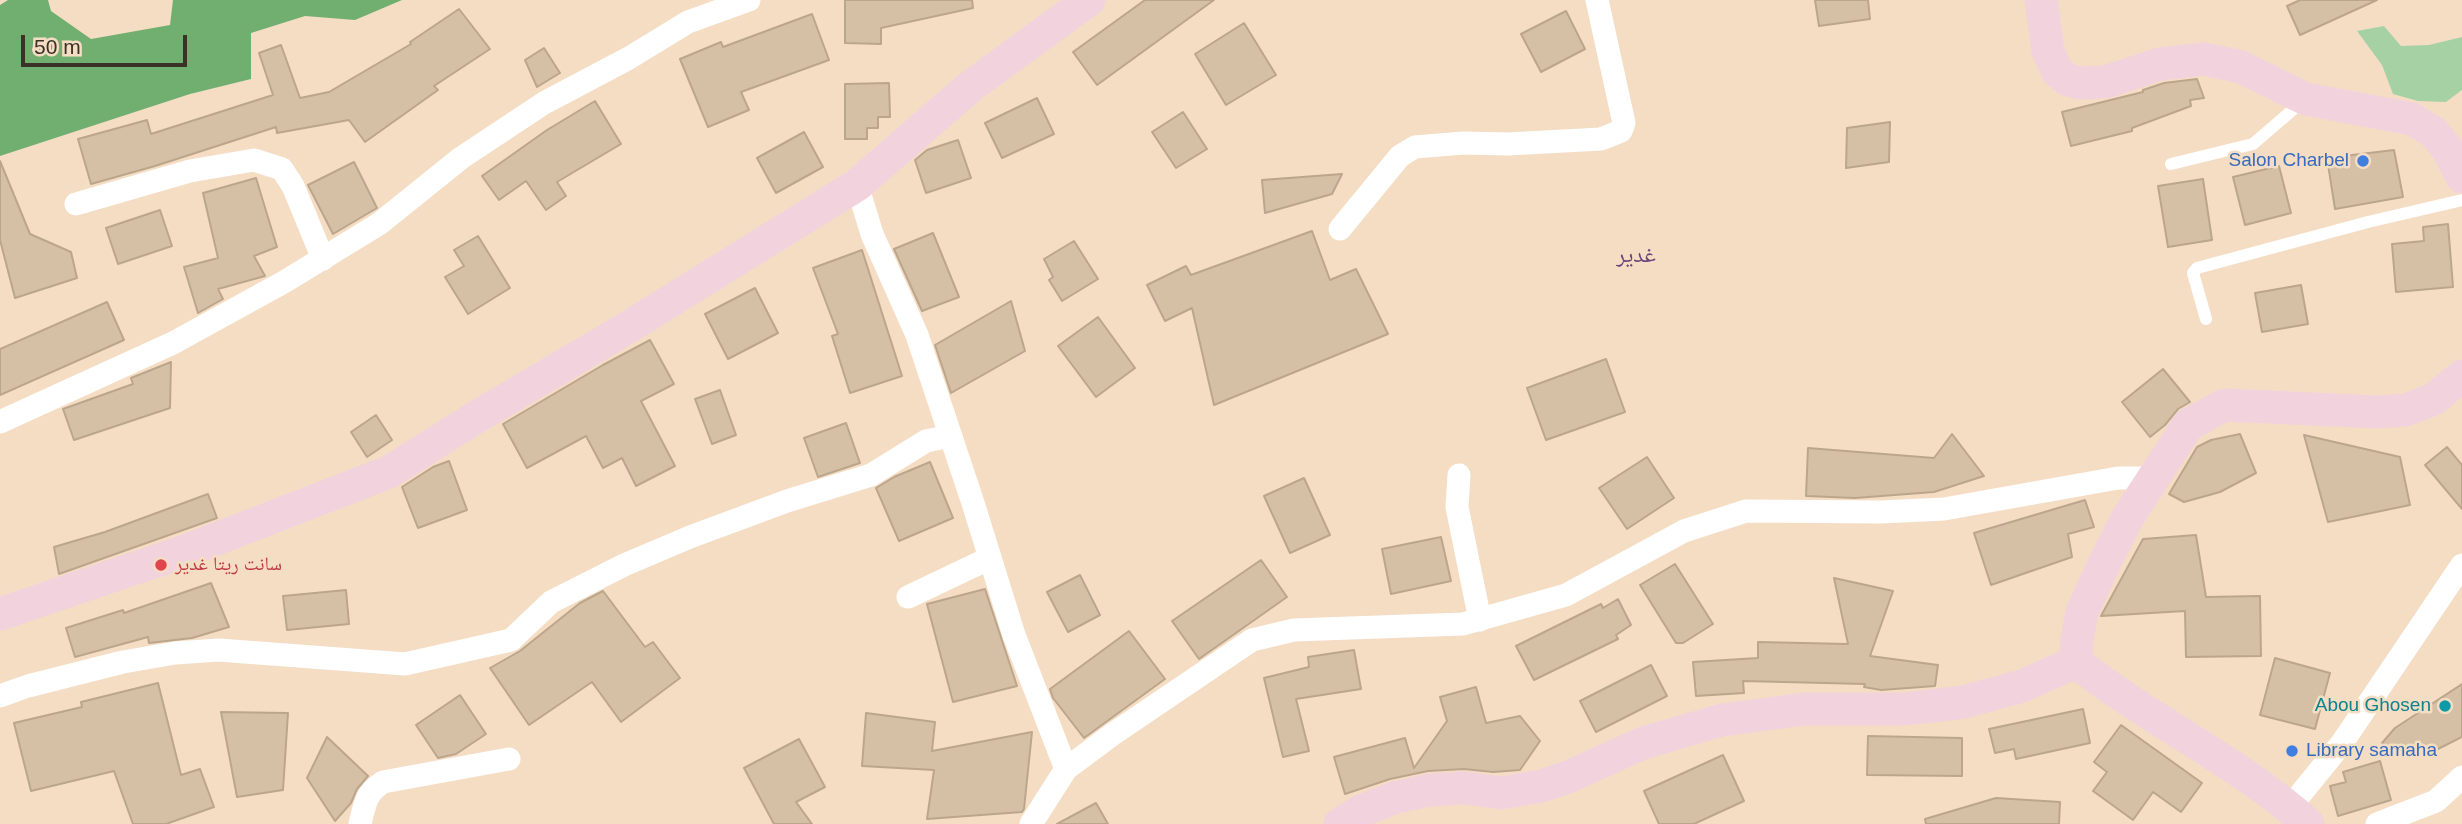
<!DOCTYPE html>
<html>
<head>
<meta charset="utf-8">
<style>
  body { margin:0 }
  #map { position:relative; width:2462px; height:824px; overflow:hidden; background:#f5ddc4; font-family:Arial,sans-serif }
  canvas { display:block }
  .scale { position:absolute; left:21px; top:35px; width:166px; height:32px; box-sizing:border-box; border:4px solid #3a3127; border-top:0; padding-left:9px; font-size:21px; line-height:24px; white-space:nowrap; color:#3a3127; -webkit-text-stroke:5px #f5ddc4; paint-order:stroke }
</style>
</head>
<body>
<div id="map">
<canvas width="2462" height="824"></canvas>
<div class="scale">50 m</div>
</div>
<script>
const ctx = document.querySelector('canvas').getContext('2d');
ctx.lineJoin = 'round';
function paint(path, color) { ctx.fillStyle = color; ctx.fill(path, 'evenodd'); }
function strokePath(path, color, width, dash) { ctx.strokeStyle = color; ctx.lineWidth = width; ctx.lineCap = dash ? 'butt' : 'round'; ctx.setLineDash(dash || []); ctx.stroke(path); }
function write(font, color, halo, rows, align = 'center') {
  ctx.font = font + ' Arial,"Noto Naskh Arabic",sans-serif'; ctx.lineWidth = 5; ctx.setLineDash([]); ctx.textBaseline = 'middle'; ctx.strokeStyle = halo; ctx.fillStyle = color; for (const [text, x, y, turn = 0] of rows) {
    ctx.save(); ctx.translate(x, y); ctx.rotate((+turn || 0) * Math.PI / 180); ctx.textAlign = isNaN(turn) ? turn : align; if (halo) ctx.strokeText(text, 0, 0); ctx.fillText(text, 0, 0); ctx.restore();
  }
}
const green = new Path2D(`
  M 2384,26 L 2401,46 L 2429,45 L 2462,37 L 2462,90 L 2446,102 L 2418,101 L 2393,94 L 2382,65 L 2357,31 Z`);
const forest = new Path2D(`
  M 8,0 L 48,0 L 51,11 L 91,39 L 170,25 L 173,0 L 402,0 L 355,20 L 305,16 L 251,33 L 251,79 L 190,94 L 0,156 L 0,5 Z`);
const building = new Path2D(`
  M 845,0 L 972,0 L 973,8 L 881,28 L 881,44 L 845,43 Z
  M 1145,0 L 1214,0 L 1097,85 L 1073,52 Z
  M 1815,0 L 1868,0 L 1870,19 L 1819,26 Z
  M 2300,0 L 2377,0 L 2300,35 L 2287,6 Z
  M 459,9 L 490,49 L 434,86 L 438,90 L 365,142 L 349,120 L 277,133 L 276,127 L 155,166 L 91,184 L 78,139 L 147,120 L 151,134 L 273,95 L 259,53 L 281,45 L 300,98 L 329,92 L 411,44 L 410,42 Z
  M 1566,11 L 1585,49 L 1541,72 L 1521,34 Z
  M 812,14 L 829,60 L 741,92 L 749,110 L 708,127 L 680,59 L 721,42 L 723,47 Z
  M 1244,23 L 1276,75 L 1226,105 L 1195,54 Z
  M 544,48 L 560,73 L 537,87 L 525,60 Z
  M 2197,79 L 2204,98 L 2190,100 L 2191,106 L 2132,128 L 2132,131 L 2071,146 L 2062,112 L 2143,92 L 2143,90 L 2164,83 Z
  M 889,83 L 890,117 L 878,117 L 878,128 L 867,128 L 867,139 L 845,139 L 845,84 Z
  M 1037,98 L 1054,134 L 1002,158 L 985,123 Z
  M 595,101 L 621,144 L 557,182 L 566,196 L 546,210 L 526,181 L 499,200 L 482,176 L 547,130 Z
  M 1183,112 L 1207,149 L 1176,168 L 1152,132 Z
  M 1890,122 L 1889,162 L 1846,168 L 1847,128 Z
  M 804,132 L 823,167 L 776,193 L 757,158 Z
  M 958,140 L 971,178 L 926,193 L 915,160 L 927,150 Z
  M 2394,150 L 2403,197 L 2335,209 L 2327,158 Z
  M 0,161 L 30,234 L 71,252 L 77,278 L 15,298 L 0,240 Z
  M 354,162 L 377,208 L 333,234 L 308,185 Z
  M 2279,166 L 2291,213 L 2245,225 L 2233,177 Z
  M 1342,174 L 1332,194 L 1265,213 L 1262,180 Z
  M 256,178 L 277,247 L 254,256 L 265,276 L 218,289 L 223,299 L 198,313 L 184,267 L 218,258 L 203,193 Z
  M 2203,179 L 2212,240 L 2168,247 L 2158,186 Z
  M 160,210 L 172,246 L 118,264 L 106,228 Z
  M 2448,224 L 2453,287 L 2396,292 L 2392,244 L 2424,241 L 2423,227 Z
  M 1312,231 L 1330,280 L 1356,269 L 1388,334 L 1214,405 L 1192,308 L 1165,321 L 1147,285 L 1186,266 L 1191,275 Z
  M 933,233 L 959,297 L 922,311 L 894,249 Z
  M 478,236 L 510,288 L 468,314 L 445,277 L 464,266 L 454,250 Z
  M 1074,241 L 1098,279 L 1062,301 L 1049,280 L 1053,277 L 1044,259 Z
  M 862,250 L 902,376 L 850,393 L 832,336 L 838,334 L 813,268 Z
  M 2301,285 L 2308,324 L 2262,332 L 2255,293 Z
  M 755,288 L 778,333 L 728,359 L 705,314 Z
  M 1011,301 L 1025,351 L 951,393 L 935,345 Z
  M 107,302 L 124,340 L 0,395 L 0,349 Z
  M 1098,317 L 1135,368 L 1096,397 L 1058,346 Z
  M 650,340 L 674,384 L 641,401 L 675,466 L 636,486 L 622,458 L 603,468 L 586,436 L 527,468 L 503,424 L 603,365 Z
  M 1606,359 L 1625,412 L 1546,440 L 1527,388 Z
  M 171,362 L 170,408 L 74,440 L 63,409 L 133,384 L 131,378 Z
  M 2163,369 L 2190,402 L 2178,409 L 2165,425 L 2150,437 L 2122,402 Z
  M 720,390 L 736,435 L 712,444 L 695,399 Z
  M 376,415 L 392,440 L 367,457 L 351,432 Z
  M 846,423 L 860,463 L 818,477 L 804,438 Z
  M 1952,434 L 1984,476 L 1934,492 L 1855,498 L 1806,496 L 1808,448 L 1934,458 Z
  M 2240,434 L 2256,473 L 2220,492 L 2184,502 L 2169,494 L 2197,447 L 2211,440 Z
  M 2304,435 L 2400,457 L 2410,505 L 2328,522 Z
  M 2447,447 L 2462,465 L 2462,509 L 2425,465 Z
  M 1647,457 L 1674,498 L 1627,529 L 1599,488 Z
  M 449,461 L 467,510 L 418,528 L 402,487 L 433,467 Z
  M 930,462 L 953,518 L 899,541 L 876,488 L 894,477 Z
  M 1304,478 L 1330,535 L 1290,553 L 1264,496 Z
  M 208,494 L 217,518 L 59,574 L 54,547 L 105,532 Z
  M 2085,500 L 2094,527 L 2068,534 L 2072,557 L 1991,585 L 1974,533 Z
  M 2196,535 L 2206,597 L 2260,596 L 2261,656 L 2186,657 L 2185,611 L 2101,616 L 2143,539 Z
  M 1441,537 L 1451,581 L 1391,594 L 1382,549 Z
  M 1261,560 L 1287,597 L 1199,659 L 1172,621 Z
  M 1675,564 L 1713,624 L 1683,643 L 1676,643 L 1640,585 Z
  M 1080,575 L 1100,615 L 1068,632 L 1047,592 Z
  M 1834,578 L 1893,591 L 1870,656 L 1938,665 L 1935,686 L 1881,690 L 1864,687 L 1865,684 L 1743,681 L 1744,693 L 1696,696 L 1693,662 L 1758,658 L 1758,642 L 1848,644 Z
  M 211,583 L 229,627 L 192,638 L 149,643 L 148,637 L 75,657 L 66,628 L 123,610 L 124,613 Z
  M 985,589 L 1017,686 L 953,702 L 927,604 Z
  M 346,590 L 349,624 L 287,630 L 283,596 Z
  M 603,591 L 645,647 L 653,642 L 680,678 L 621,722 L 592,682 L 529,725 L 490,668 L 520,651 L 580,603 Z
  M 1618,599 L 1631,625 L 1616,635 L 1618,639 L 1534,680 L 1516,646 L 1601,604 L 1603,608 Z
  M 1129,631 L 1165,679 L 1084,738 L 1053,698 L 1050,689 Z
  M 1354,650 L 1361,689 L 1296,699 L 1309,751 L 1283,757 L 1264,678 L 1309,667 L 1308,657 Z
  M 2275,658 L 2330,673 L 2315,729 L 2260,715 Z
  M 1651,665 L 1667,696 L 1596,732 L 1580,701 Z
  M 158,683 L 181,775 L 200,769 L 214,807 L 166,824 L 133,824 L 114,771 L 31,791 L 14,723 L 82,707 L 81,702 Z
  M 2462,684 L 2462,737 L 2434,751 L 2399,752 L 2382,743 L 2395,728 Z
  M 1476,687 L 1486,723 L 1520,716 L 1540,741 L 1520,770 L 1493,772 L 1464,769 L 1428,771 L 1390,779 L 1345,794 L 1334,757 L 1405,738 L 1414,768 L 1447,721 L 1440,697 Z
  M 460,695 L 486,734 L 456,754 L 438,758 L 416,725 Z
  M 2083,709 L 2090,743 L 2016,759 L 2014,749 L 1995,753 L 1989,729 Z
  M 221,712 L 288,713 L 283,790 L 237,797 Z
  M 866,713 L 935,722 L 932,751 L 1032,732 L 1024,809 L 1022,812 L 927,819 L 934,770 L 862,766 Z
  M 2121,725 L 2202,783 L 2181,812 L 2153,792 L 2133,820 L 2093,791 L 2107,772 L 2094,762 Z
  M 1868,736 L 1962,738 L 1962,776 L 1867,775 Z
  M 327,737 L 368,776 L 357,789 L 351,803 L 335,821 L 307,778 Z
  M 799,739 L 825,787 L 796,802 L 812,824 L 774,824 L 744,768 Z
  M 1723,755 L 1744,801 L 1694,824 L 1659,824 L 1644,791 Z
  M 2380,761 L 2391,800 L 2338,816 L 2330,786 L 2346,782 L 2343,772 Z
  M 1996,798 L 2060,802 L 2059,824 L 1926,824 L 1925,819 Z
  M 1096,803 L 1108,824 L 1057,824 Z`);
const lane = new Path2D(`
  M 2171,164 L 2253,144 L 2303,101
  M 2206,319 L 2193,273 L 2197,268 L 2368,222 L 2462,200`);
const street = new Path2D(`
  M 857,185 L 872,234 L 917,335 L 973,503 L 1014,635 L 1066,769
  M 76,204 L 190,171 L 254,160 L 282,169 L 293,186 L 323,259
  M 1340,229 L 1400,156 L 1415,147 L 1463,143 L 1508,144 L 1601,139 L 1621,131 L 1624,123 L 1597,0
  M 0,422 L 173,343 L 284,282 L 379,224 L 461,158 L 544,103 L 629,58 L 688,22 L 749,0
  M 1459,475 L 1457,507 L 1480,620
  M 908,597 L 990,558
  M 0,696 L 28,686 L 123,662 L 175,653 L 219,650 L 405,664 L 511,640 L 551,602 L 624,565 L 690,537 L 787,501 L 871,475 L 926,441 L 950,436
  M 2290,807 L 2342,743 L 2462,565
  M 360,824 C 365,804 365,794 383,782 L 509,759
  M 1031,824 L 1066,769 L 1113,734 L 1252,640 L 1294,630 L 1463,624 L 1566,595 L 1684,531 L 1746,511 L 1881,512 L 1944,509 L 2118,478 L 2153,478
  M 2377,824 L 2436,801 L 2462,777`);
const secondary = new Path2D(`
  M 2041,0 L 2048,51 L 2057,71 L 2068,80 L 2080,83 L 2105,82 L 2160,64 L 2204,59 L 2241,67 L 2306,99 L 2412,119 L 2433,132 L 2447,148 L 2462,177
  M 0,614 L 180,553 L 389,472 L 478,416 L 622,331 L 857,185 L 971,86 L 1089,0
  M 1340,824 L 1361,811 L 1394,798 L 1429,790 L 1465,788 L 1501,793 L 1541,786 L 1568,777 L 1643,743 L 1722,720 L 1804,709 L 1905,709 L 1964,702 L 2022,686 L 2076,662
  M 2308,824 C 2238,761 2150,721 2076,662 L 2077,639 L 2082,612 L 2105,562 L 2128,517 L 2188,425 L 2224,405 L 2378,412 L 2406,410 L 2434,399 L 2462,376`);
const markers = [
  [2363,161,7,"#3f7fe0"],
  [161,565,7,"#e0444e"],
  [2445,706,7,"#0f9aa8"],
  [2292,751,7,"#3f7fe0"]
];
const shopNames = [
  ["Salon Charbel",2349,161],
  ["Library samaha",2306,751,"left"]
];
const healthNames = [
  ["سانت ريتا غدير",175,565]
];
const cultureNames = [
  ["Abou Ghosen",2431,706]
];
const quarterNames = [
  ["غدير",1636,256]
];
paint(green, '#a6d1a5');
paint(forest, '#71af71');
paint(building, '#d5c0a6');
strokePath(building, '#bba68c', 2);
strokePath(lane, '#fff', 12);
strokePath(street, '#fff', 23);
strokePath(secondary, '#f2d3dd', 33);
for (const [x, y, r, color] of markers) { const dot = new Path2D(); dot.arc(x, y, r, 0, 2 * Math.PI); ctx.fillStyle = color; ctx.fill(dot); strokePath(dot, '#f5ddc4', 2.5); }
write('19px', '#366cbe', '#f5ddc4', shopNames, 'right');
write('19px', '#be3a42', '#f5ddc4', healthNames, 'left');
write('19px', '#0d838f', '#f5ddc4', cultureNames, 'right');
write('23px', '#6e437b', '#f5ddc4', quarterNames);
</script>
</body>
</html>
